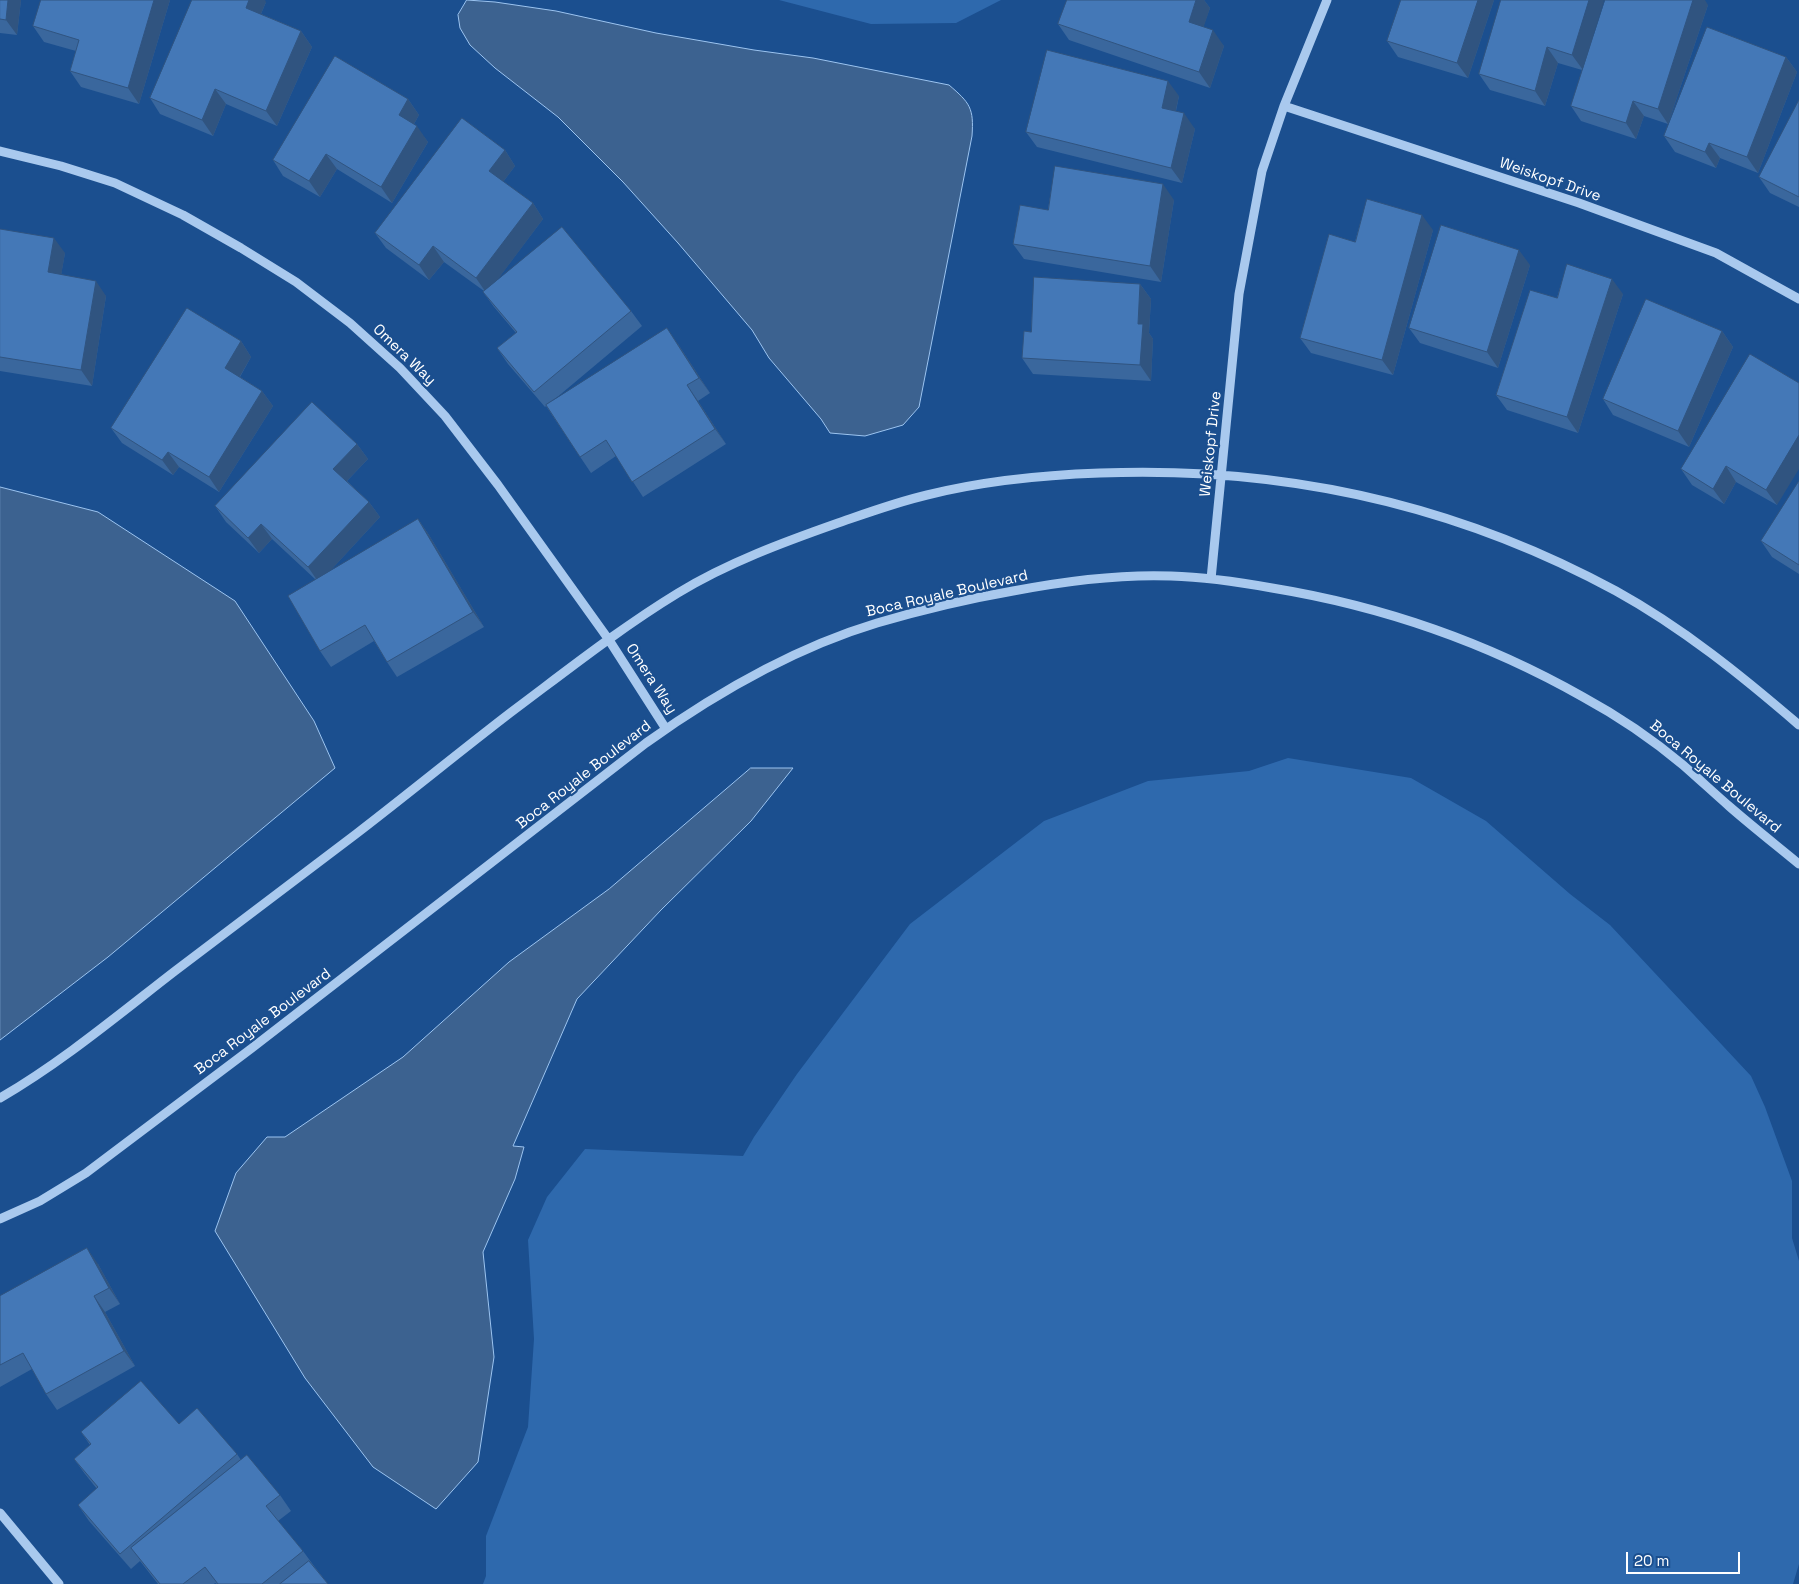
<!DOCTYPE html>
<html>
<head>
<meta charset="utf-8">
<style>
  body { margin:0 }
  #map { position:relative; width:1799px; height:1584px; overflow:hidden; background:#1b4f8f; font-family:"Space Grotesk",sans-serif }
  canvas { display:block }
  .scale { position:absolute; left:1626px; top:1552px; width:114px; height:22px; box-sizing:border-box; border:2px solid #fff; border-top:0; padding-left:6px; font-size:15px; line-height:18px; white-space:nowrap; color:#fff; -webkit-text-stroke:4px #1b4f8f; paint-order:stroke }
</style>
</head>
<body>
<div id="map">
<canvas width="1799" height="1584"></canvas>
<div class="scale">20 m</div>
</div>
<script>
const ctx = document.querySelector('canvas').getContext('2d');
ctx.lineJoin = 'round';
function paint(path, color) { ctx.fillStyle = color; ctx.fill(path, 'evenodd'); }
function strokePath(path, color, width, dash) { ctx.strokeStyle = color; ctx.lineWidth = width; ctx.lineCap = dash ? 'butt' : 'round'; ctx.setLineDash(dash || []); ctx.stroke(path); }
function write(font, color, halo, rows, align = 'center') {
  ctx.font = font + ' "Space Grotesk",sans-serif'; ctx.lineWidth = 4.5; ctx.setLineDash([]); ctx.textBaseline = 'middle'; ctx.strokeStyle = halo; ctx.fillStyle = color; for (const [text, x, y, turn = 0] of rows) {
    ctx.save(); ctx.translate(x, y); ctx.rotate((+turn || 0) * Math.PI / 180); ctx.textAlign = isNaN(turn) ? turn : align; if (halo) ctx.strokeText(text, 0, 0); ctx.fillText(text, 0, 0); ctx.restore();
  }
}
const green = new Path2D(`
  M 779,0 L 1001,0 L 956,23 L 871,24 Z
  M 1288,758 L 1411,778 L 1486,821 L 1570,894 L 1610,925 L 1751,1076 L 1765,1107 L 1792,1181 L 1792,1238 L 1799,1261 L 1799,1564 L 1793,1584 L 483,1584 L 486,1576 L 486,1536 L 528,1427 L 534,1339 L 528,1240 L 547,1197 L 585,1149 L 743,1156 L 754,1137 L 797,1074 L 910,924 L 1044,821 L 1148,781 L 1249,771 Z`);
const water = new Path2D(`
  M 467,0 L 495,2 L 556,11 L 656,33 L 754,50 L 813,58 L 949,85 C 970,103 974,108 972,136 L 919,407 L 903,425 L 865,436 L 830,433 L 821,419 L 769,358 L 752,330 L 678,243 L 623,182 L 558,117 L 495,68 L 470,45 L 460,28 L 458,15 Z
  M 0,487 L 98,512 L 235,601 L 314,721 L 335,768 L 108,957 L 0,1040 Z
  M 751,768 L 793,768 L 751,821 L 661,910 L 577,999 L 513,1146 L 524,1147 L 515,1179 L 483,1252 L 494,1357 L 478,1462 L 436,1509 L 373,1467 L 305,1378 L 215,1231 L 236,1173 L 267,1137 L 285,1137 L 403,1057 L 509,962 L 609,889 Z`);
const minor = new Path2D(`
  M 1284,106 L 1579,203 L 1716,253 L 1799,299
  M 0,151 L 61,166 L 115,183 L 183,215 L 241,248 L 296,282 L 350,323 L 400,368 L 445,416 L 498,485 L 609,640 L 666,729
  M 1211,579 L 1239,294 L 1262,171 L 1284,106 L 1327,0
  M 0,1098 C 62,1062 118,1015 175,971 C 235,925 296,880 356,834 C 408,794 458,753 510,713 C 565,672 619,629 678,593 C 727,563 784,542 838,523 C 867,513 897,502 927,495 C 983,481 1042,475 1100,473 C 1282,466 1456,504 1616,591 C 1683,628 1742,676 1799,725
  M 0,1219 L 40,1201 L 86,1173 L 252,1048 L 646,743 C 716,693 794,648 877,623 C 921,610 967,599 1013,591 C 1065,581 1118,574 1171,576 C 1205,577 1239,582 1272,588 C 1382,606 1486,642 1583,697 C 1618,716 1652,739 1683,765 C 1699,779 1714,793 1730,807 C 1753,827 1776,845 1799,864
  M 0,1513 L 59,1584`);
const wall = new Path2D(`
  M 0,0 L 21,0 L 17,35 L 0,33 Z
  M 41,0 L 170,0 L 139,104 L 81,87 L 70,71 L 76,51 L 44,42 L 33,26 Z
  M 1067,0 L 1204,0 L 1210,8 L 1203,27 L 1224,46 L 1210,88 L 1069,40 L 1058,24 Z
  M 1494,0 L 1468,78 L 1398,57 L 1387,41 Z
  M 1501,0 L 1593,36 L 1708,5 L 1668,124 L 1644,116 L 1636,139 L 1581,121 L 1571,106 L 1582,70 L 1558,63 L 1545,106 L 1490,90 L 1479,74 Z
  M 266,2 L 261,14 L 301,31 L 312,47 L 277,126 L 226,104 L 213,136 L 160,114 L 150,98 Z
  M 1786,57 L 1797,72 L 1758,173 L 1720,158 L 1716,168 L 1675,152 L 1664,136 Z
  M 1179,96 L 1176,111 L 1195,129 L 1182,183 L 1037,147 L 1026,132 Z
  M 408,99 L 419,115 L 414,124 L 428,142 L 392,203 L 337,169 L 320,197 L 283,176 L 273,160 Z
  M 1799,100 L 1799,207 L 1770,193 L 1759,177 Z
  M 505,150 L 515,166 L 503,182 L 533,203 L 543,219 L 497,280 L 631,311 L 642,326 L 549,404 L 678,344 L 710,393 L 698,401 L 726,444 L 643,497 L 616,456 L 591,473 L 546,406 L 545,407 L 508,364 L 497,348 L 516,333 L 494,307 L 483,292 L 484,291 L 444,262 L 429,280 L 386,248 L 375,233 Z
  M 1174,200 L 1161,282 L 1024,259 L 1013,244 L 1048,210 Z
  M 0,229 L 65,253 L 61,275 L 106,296 L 92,386 L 0,371 Z
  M 1433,230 L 1393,375 L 1311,353 L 1300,338 L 1355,242 Z
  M 1530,265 L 1498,368 L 1420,343 L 1409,328 Z
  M 1140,284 L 1151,299 L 1149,333 L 1153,339 L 1151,381 L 1033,374 L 1022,358 L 1031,332 Z
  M 1623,294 L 1578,433 L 1507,410 L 1496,395 L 1557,298 Z
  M 1722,331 L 1733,347 L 1689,447 L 1613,415 L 1603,399 Z
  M 241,341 L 251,357 L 240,377 L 262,391 L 273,406 L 219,492 L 179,467 L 173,475 L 122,443 L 111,428 Z
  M 1799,383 L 1777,505 L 1736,482 L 1724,504 L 1692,485 L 1681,469 Z
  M 357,444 L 368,459 L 347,481 L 369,502 L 380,517 L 329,572 L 418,519 L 429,535 L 484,627 L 397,677 L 387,662 L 374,641 L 331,667 L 320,651 L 316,580 L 272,539 L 259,553 L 226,522 L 215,506 Z
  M 1799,481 L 1799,574 L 1772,557 L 1761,541 Z
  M 98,1264 L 120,1304 L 105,1312 L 135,1366 L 57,1410 L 46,1394 L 32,1369 L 0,1387 L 0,1296 Z
  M 179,1424 L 237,1454 L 241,1460 L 280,1495 L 291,1511 L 278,1521 L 303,1551 L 314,1566 L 328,1584 L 217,1584 L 215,1583 L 214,1584 L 158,1584 L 140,1561 L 131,1569 L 89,1521 L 78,1505 L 97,1489 L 85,1474 L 74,1459 L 90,1445 L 81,1432 Z`);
const shadedWall = new Path2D(`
  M 8,0 L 21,0 L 17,35 L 6,20 Z
  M 154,0 L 170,0 L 139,104 L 128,88 Z
  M 249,0 L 265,0 L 266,2 L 257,23 L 246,8 Z
  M 1196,0 L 1204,0 L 1210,8 L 1200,38 L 1189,22 Z
  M 1478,0 L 1494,0 L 1468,78 L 1457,63 Z
  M 1589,0 L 1604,0 L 1583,70 L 1572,55 Z
  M 1693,0 L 1705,0 L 1708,5 L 1668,124 L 1658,109 Z
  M 1213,30 L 1224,46 L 1210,88 L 1199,72 Z
  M 301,31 L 312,47 L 277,126 L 266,111 Z
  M 1547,47 L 1558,63 L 1545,106 L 1535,91 Z
  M 1786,57 L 1797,72 L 1758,173 L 1747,157 Z
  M 1168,81 L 1179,96 L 1173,123 L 1162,108 Z
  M 215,89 L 226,104 L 213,136 L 202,120 Z
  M 408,99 L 419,115 L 410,131 L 399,115 Z
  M 1633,101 L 1644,116 L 1636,139 L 1626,123 Z
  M 1184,113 L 1195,129 L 1182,183 L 1171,168 Z
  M 417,126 L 428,142 L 392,203 L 381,187 Z
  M 1709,143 L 1720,158 L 1716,168 L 1705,152 Z
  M 505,150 L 515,166 L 500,186 L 489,171 Z
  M 326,154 L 337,169 L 320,197 L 309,181 Z
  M 1163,184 L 1174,200 L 1161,282 L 1150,266 Z
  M 533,203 L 543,219 L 487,294 L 476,278 Z
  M 1422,215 L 1433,230 L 1393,375 L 1382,360 Z
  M 54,238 L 65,253 L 59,288 L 48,272 Z
  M 433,246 L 444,262 L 429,280 L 419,265 Z
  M 1519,250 L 1530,265 L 1498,368 L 1487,352 Z
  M 1612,279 L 1623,294 L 1578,433 L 1567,417 Z
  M 96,281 L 106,296 L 92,386 L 81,370 Z
  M 1140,284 L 1151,299 L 1149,333 L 1153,339 L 1151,381 L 1140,365 L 1138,324 Z
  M 667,328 L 678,344 L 710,393 L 699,378 Z
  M 1722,331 L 1733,347 L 1689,447 L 1678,431 Z
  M 241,341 L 251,357 L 236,383 L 225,368 Z
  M 687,385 L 698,401 L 726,444 L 715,429 Z
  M 262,391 L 273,406 L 219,492 L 209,477 Z
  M 1799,435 L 1799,469 L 1777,505 L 1766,490 Z
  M 357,444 L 368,459 L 344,484 L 333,469 Z
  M 168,452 L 179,467 L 173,475 L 162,460 Z
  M 1726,466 L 1736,482 L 1724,504 L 1713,489 Z
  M 369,502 L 380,517 L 319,583 L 308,567 Z
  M 418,519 L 429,535 L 484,627 L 473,612 Z
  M 261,524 L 272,539 L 259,553 L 248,538 Z
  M 87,1248 L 98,1264 L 120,1304 L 109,1288 Z
  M 94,1296 L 105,1312 L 135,1366 L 124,1351 Z`);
const building = new Path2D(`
  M 0,0 L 8,0 L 6,20 L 0,19 Z
  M 41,0 L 154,0 L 128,88 L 70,71 L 79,40 L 33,26 Z
  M 192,0 L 249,0 L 246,8 L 301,31 L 266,111 L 215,89 L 202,120 L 150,98 Z
  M 1067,0 L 1196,0 L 1189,22 L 1213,30 L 1199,72 L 1058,24 Z
  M 1401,0 L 1478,0 L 1457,63 L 1387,41 Z
  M 1501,0 L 1589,0 L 1572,55 L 1547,47 L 1535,91 L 1479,74 Z
  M 1605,0 L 1693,0 L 1658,109 L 1633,101 L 1626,123 L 1571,106 Z
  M 1707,27 L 1786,57 L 1747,157 L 1709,143 L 1705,152 L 1664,136 Z
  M 1047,50 L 1168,81 L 1162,108 L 1184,113 L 1171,168 L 1026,132 Z
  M 335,56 L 408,99 L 399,115 L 417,126 L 381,187 L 326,154 L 309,181 L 273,160 Z
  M 1799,100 L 1799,197 L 1759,177 Z
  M 462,118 L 505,150 L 489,171 L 533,203 L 476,278 L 433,246 L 419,265 L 375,233 Z
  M 1055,166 L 1163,184 L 1150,266 L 1013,244 L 1020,205 L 1048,210 Z
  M 1367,199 L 1422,215 L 1382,360 L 1300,338 L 1329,234 L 1355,242 Z
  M 1441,225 L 1519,250 L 1487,352 L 1409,328 Z
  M 562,227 L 631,311 L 534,392 L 497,348 L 517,332 L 483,292 Z
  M 0,229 L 54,238 L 48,272 L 96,281 L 81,370 L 0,357 Z
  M 1567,264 L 1612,279 L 1567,417 L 1496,395 L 1530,290 L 1557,298 Z
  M 1034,277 L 1140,284 L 1138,324 L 1143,324 L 1140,365 L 1022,358 L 1024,331 L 1031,332 Z
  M 1646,299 L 1722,331 L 1678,431 L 1603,399 Z
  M 187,308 L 241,341 L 225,368 L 262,391 L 209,477 L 168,452 L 162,460 L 111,428 Z
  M 667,328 L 699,378 L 687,385 L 715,429 L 632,482 L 606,440 L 580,457 L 546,405 Z
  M 1750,354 L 1799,383 L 1799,435 L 1766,490 L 1726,466 L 1713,489 L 1681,469 Z
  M 312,402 L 357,444 L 333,469 L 369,502 L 308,567 L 261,524 L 248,538 L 215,506 Z
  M 1799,481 L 1799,565 L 1761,541 Z
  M 418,519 L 473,612 L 387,662 L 365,625 L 320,651 L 288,596 Z
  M 87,1248 L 109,1288 L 94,1296 L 124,1351 L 46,1394 L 23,1353 L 0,1365 L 0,1296 Z
  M 141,1381 L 179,1424 L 197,1408 L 237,1454 L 120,1554 L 78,1505 L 98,1487 L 74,1459 L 91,1444 L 81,1432 Z
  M 247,1455 L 280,1495 L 266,1506 L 303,1551 L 262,1584 L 218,1584 L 205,1567 L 183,1584 L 160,1584 L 131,1548 Z
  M 309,1561 L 328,1584 L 280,1584 Z`);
const streetNames = [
  ["Weiskopf Drive",1550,180,19],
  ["Omera Way",404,355,44],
  ["Weiskopf Drive",1211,444,-84],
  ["Boca Royale Boulevard",947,594,-13],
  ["Omera Way",651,679,57],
  ["Boca Royale Boulevard",584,775,-38],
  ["Boca Royale Boulevard",1715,777,40],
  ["Boca Royale Boulevard",263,1022,-37]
];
paint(green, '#2e69ad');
paint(water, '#3c6290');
strokePath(water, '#9cc4f0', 1);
strokePath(minor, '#a9c9ee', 9);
paint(wall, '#3a679d');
paint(shadedWall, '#305480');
paint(building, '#4478b7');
strokePath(building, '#305480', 1);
write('15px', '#fff', '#1b4f8f', streetNames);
</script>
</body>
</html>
